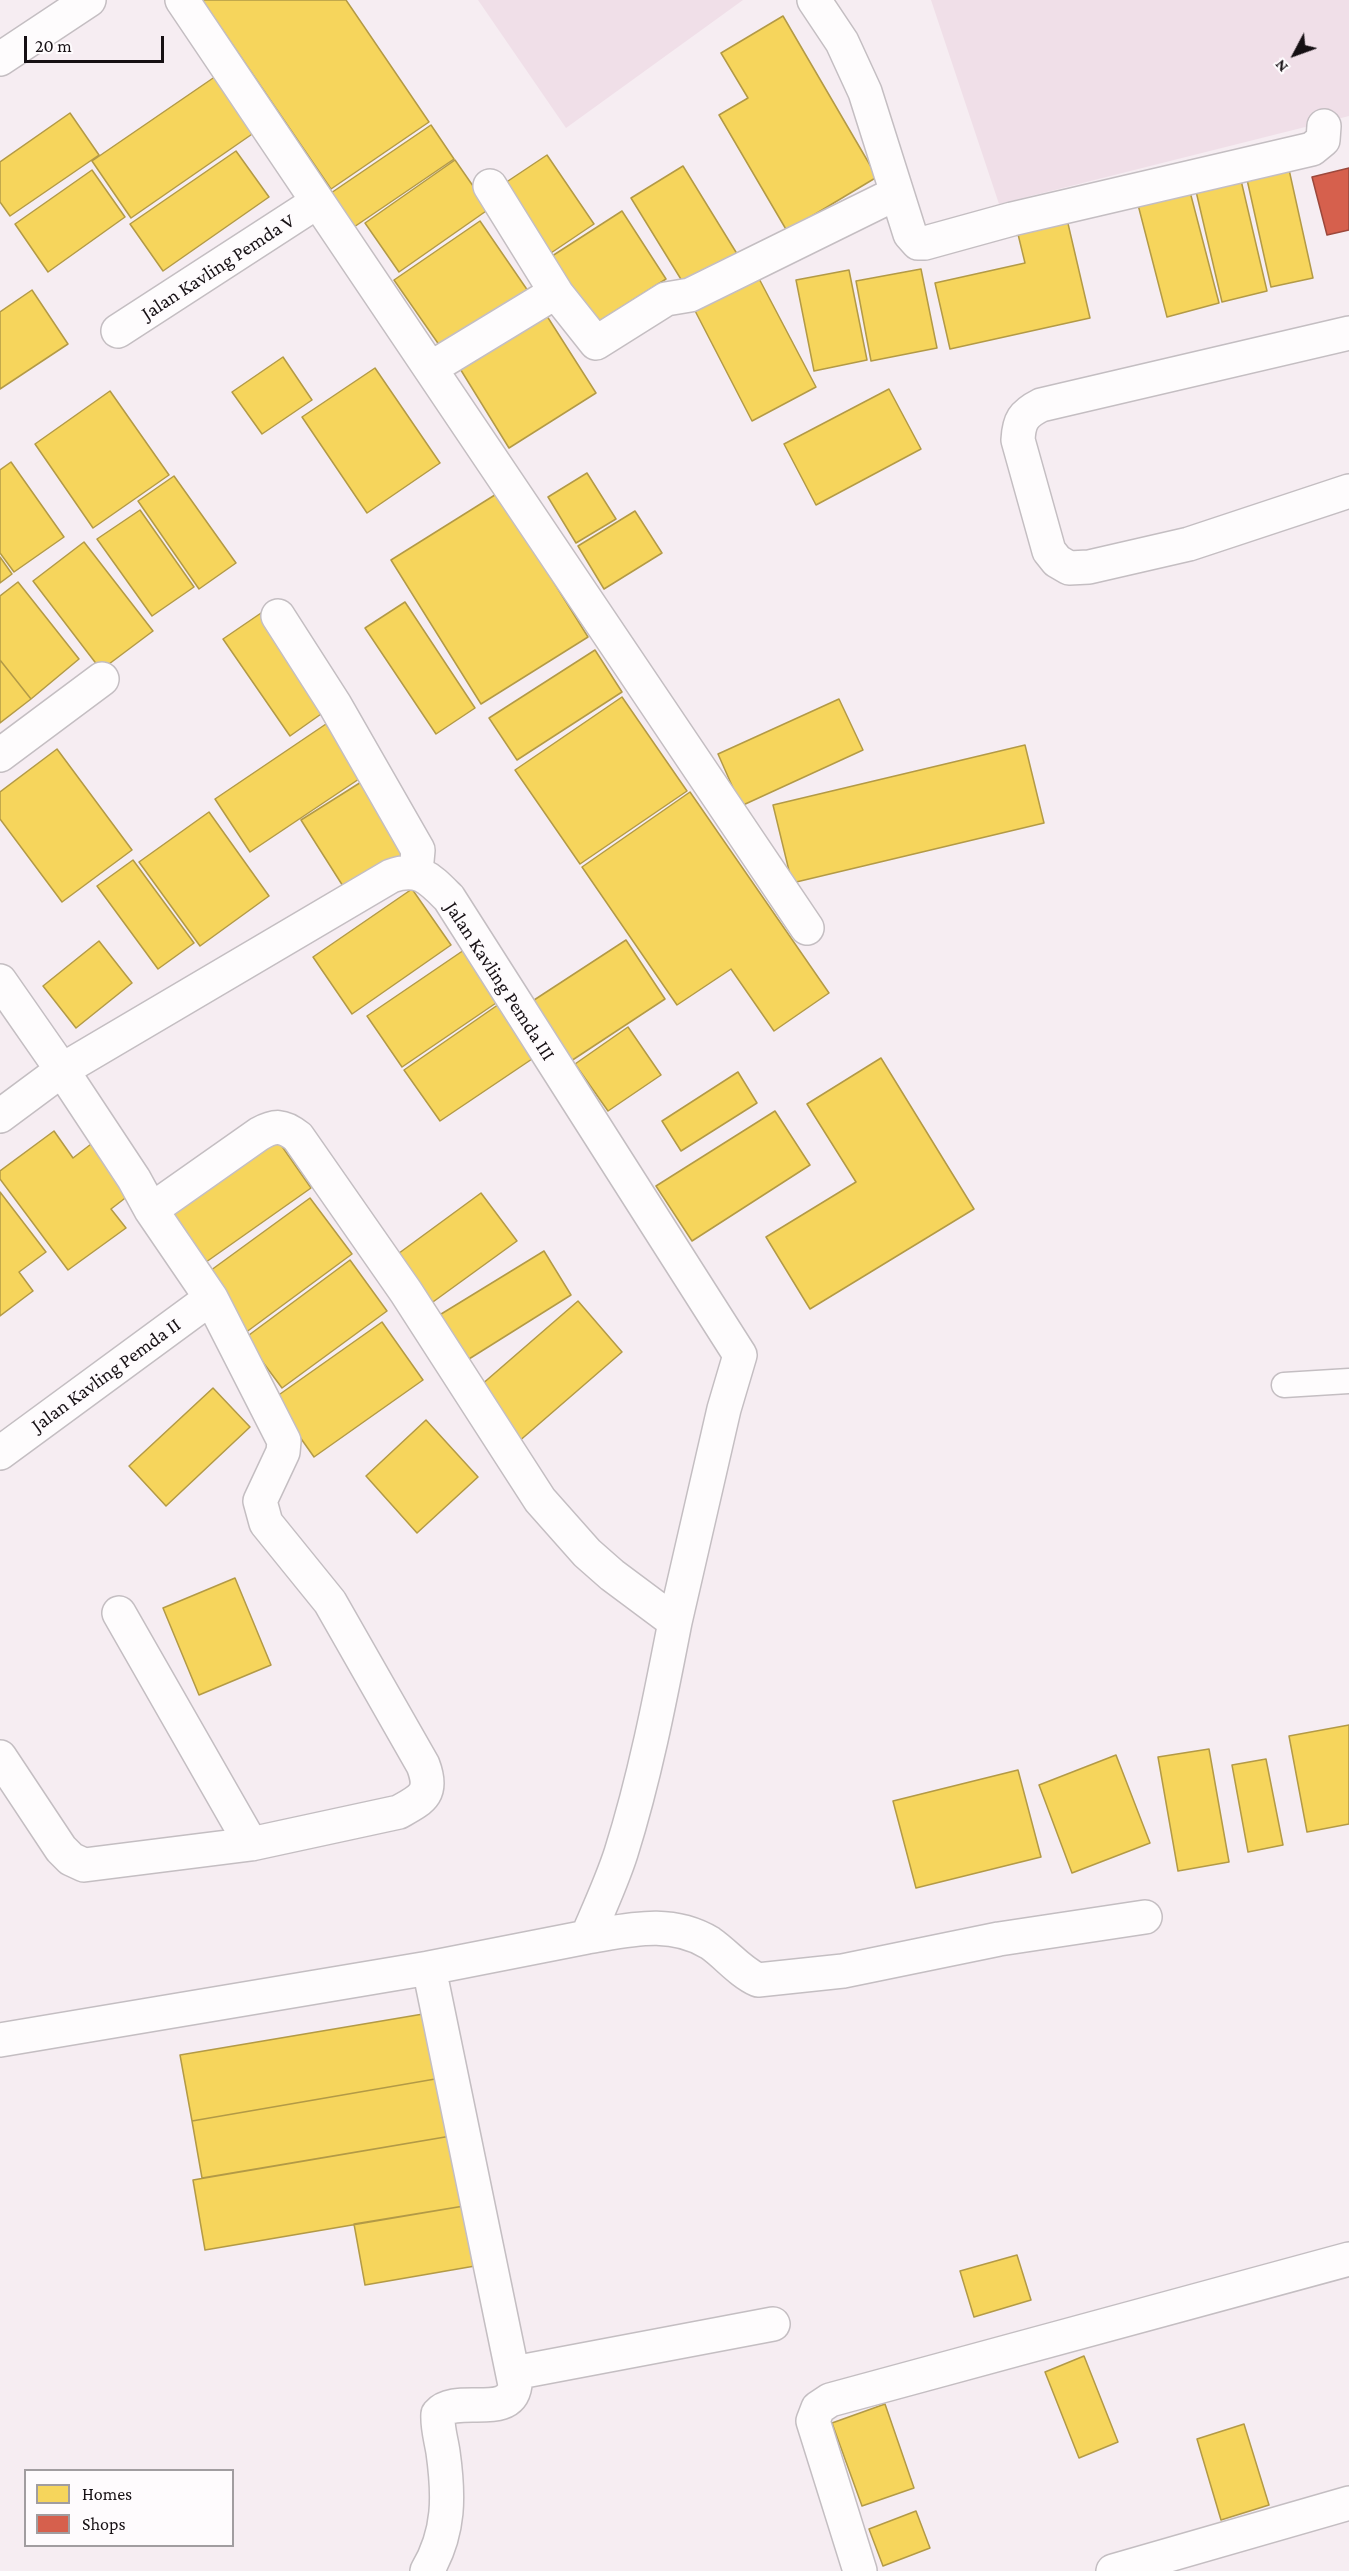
<!DOCTYPE html>
<html>
<head>
<meta charset="utf-8">
<style>
  body { margin:0 }
  #map { position:relative; width:1349px; height:2571px; overflow:hidden; background:#f6edf2; font-family:"Crimson Pro",serif }
  canvas { display:block }
  .legend { position:absolute; left:24px; top:2469px; width:210px; height:78px; box-sizing:border-box; background:#fefbfd; border:2px solid #a19da0; margin:0; padding:8px 10px; list-style:none; font-size:18px; color:#161014 }
  .legend li { display:flex; align-items:center; gap:12px; height:30px }
  .legend b { width:30px; border:2px solid #a19da0 }
  .north { position:absolute; left:1265px; top:24px; width:60px; height:60px; -webkit-text-stroke:4px #fefbfd; paint-order:stroke; rotate:229deg; font-size:16px; font-weight:700; line-height:24px; text-align:center; color:#161014 }
  .north::after { content:''; display:block; margin:auto; width:21px; height:27px; background:#161014; clip-path:polygon(50% 0,100% 100%,50% 72%,0 100%) }
  .scale { position:absolute; left:24px; top:36px; width:140px; height:27px; box-sizing:border-box; border:3px solid #161014; border-top:0; padding-left:8px; font-size:18px; line-height:21px; white-space:nowrap; color:#161014; -webkit-text-stroke:4px #fefbfd; paint-order:stroke }
</style>
</head>
<body>
<div id="map">
<canvas width="1349" height="2571"></canvas>
<ul class="legend">
<li><b style="height:16px;background:#f6d55c"></b>Homes</li>
<li><b style="height:16px;background:#d6604d"></b>Shops</li>
</ul>
<div class="north">N</div>
<div class="scale">20 m</div>
</div>
<script>
const ctx = document.querySelector('canvas').getContext('2d');
ctx.lineJoin = 'round';
function paint(path, color) { ctx.fillStyle = color; ctx.fill(path, 'evenodd'); }
function strokePath(path, color, width, dash) { ctx.strokeStyle = color; ctx.lineWidth = width; ctx.lineCap = dash ? 'butt' : 'round'; ctx.setLineDash(dash || []); ctx.stroke(path); }
function write(font, color, halo, rows, align = 'center') {
  ctx.font = font + ' "Crimson Pro",serif'; ctx.lineWidth = 6; ctx.setLineDash([]); ctx.textBaseline = 'middle'; ctx.strokeStyle = halo; ctx.fillStyle = color; for (const [text, x, y, turn = 0] of rows) {
    ctx.save(); ctx.translate(x, y); ctx.rotate((+turn || 0) * Math.PI / 180); ctx.textAlign = isNaN(turn) ? turn : align; if (halo) ctx.strokeText(text, 0, 0); ctx.fillText(text, 0, 0); ctx.restore();
  }
}
const built = new Path2D(`
  M 478,0 L 743,0 L 566,128 Z
  M 931,0 L 1349,0 L 1349,116 L 999,204 Z`);
const homes = new Path2D(`
  M 202,0 L 346,0 L 429,122 L 331,189 Z
  M 783,16 L 877,177 L 787,231 L 719,115 L 748,98 L 721,53 Z
  M 219,74 L 258,130 L 131,218 L 92,161 Z
  M 70,113 L 99,155 L 10,216 L 0,202 L 0,162 Z
  M 431,125 L 454,159 L 354,227 L 331,193 Z
  M 236,151 L 269,197 L 163,271 L 130,224 Z
  M 547,155 L 594,224 L 545,257 L 499,187 Z
  M 455,160 L 489,209 L 399,272 L 365,223 Z
  M 1288,165 L 1313,278 L 1271,287 L 1246,175 Z
  M 683,166 L 739,257 L 687,289 L 631,198 Z
  M 92,170 L 125,217 L 48,272 L 15,224 Z
  M 1240,176 L 1267,291 L 1222,302 L 1195,187 Z
  M 1188,184 L 1219,303 L 1167,317 L 1136,197 Z
  M 622,211 L 666,279 L 592,326 L 549,258 Z
  M 1066,215 L 1090,318 L 950,349 L 935,283 L 1025,263 L 1016,226 Z
  M 480,221 L 528,291 L 442,349 L 394,280 Z
  M 921,269 L 937,348 L 871,361 L 856,281 Z
  M 849,270 L 867,360 L 814,371 L 796,280 Z
  M 755,271 L 816,387 L 752,421 L 691,303 Z
  M 32,290 L 68,344 L 0,389 L 0,312 Z
  M 545,313 L 596,393 L 509,448 L 459,367 Z
  M 283,357 L 312,400 L 262,434 L 232,392 Z
  M 375,368 L 440,463 L 367,513 L 302,417 Z
  M 889,389 L 921,449 L 816,505 L 784,444 Z
  M 110,391 L 169,475 L 93,528 L 35,444 Z
  M 11,462 L 64,537 L 14,572 L 0,553 L 0,470 Z
  M 587,473 L 616,519 L 576,543 L 548,497 Z
  M 174,476 L 236,563 L 199,589 L 138,501 Z
  M 498,493 L 588,637 L 481,704 L 391,560 Z
  M 140,510 L 194,587 L 152,616 L 97,539 Z
  M 635,511 L 662,553 L 604,589 L 578,546 Z
  M 84,542 L 153,631 L 101,670 L 33,581 Z
  M 0,557 L 12,574 L 0,583 Z
  M 18,582 L 79,659 L 31,699 L 0,660 L 0,596 Z
  M 405,602 L 475,708 L 436,734 L 365,628 Z
  M 264,611 L 331,707 L 290,736 L 223,639 Z
  M 595,650 L 622,692 L 517,760 L 489,718 Z
  M 0,660 L 31,699 L 0,723 Z
  M 622,697 L 687,791 L 580,864 L 515,770 Z
  M 839,699 L 863,750 L 741,806 L 718,754 Z
  M 326,724 L 362,777 L 250,852 L 215,799 Z
  M 1025,745 L 1044,823 L 792,883 L 773,805 Z
  M 57,749 L 132,850 L 62,902 L 0,819 L 0,792 Z
  M 366,779 L 413,853 L 348,894 L 301,820 Z
  M 690,792 L 829,993 L 774,1031 L 731,969 L 677,1005 L 582,867 Z
  M 209,812 L 269,896 L 200,946 L 139,862 Z
  M 133,860 L 194,943 L 158,969 L 97,886 Z
  M 412,889 L 451,945 L 352,1014 L 313,957 Z
  M 626,940 L 665,999 L 571,1061 L 531,1002 Z
  M 99,941 L 132,983 L 76,1028 L 43,986 Z
  M 464,950 L 499,1001 L 402,1067 L 367,1016 Z
  M 502,1002 L 538,1055 L 440,1121 L 404,1070 Z
  M 628,1027 L 661,1075 L 608,1111 L 575,1064 Z
  M 881,1058 L 974,1209 L 810,1309 L 766,1237 L 856,1182 L 807,1104 Z
  M 738,1072 L 757,1103 L 681,1151 L 662,1121 Z
  M 775,1111 L 810,1165 L 692,1241 L 656,1186 Z
  M 54,1131 L 73,1158 L 95,1141 L 133,1192 L 111,1209 L 126,1228 L 68,1270 L 0,1179 L 0,1171 Z
  M 274,1135 L 311,1188 L 199,1267 L 161,1215 Z
  M 0,1192 L 46,1252 L 19,1272 L 33,1291 L 0,1316 Z
  M 481,1193 L 517,1241 L 426,1307 L 391,1259 Z
  M 310,1198 L 352,1254 L 245,1333 L 203,1276 Z
  M 544,1251 L 571,1295 L 461,1364 L 433,1319 Z
  M 350,1260 L 387,1311 L 282,1388 L 245,1338 Z
  M 578,1301 L 622,1352 L 517,1443 L 473,1392 Z
  M 382,1322 L 423,1380 L 314,1457 L 273,1399 Z
  M 213,1388 L 250,1427 L 166,1506 L 129,1466 Z
  M 426,1420 L 478,1477 L 417,1533 L 366,1476 Z
  M 235,1578 L 271,1665 L 199,1695 L 163,1608 Z
  M 1349,1725 L 1349,1824 L 1307,1832 L 1289,1736 Z
  M 1209,1749 L 1229,1862 L 1178,1871 L 1158,1757 Z
  M 1116,1755 L 1150,1843 L 1072,1873 L 1039,1785 Z
  M 1266,1759 L 1283,1845 L 1248,1852 L 1232,1765 Z
  M 1018,1770 L 1041,1857 L 916,1888 L 893,1801 Z
  M 429,2013 L 441,2078 L 192,2121 L 180,2055 Z
  M 441,2078 L 451,2136 L 202,2178 L 192,2121 Z
  M 451,2136 L 464,2206 L 205,2250 L 193,2180 Z
  M 464,2206 L 475,2266 L 365,2285 L 354,2224 Z
  M 1017,2255 L 1031,2300 L 974,2317 L 960,2271 Z
  M 1084,2356 L 1118,2442 L 1079,2458 L 1045,2372 Z
  M 885,2404 L 914,2488 L 862,2506 L 832,2423 Z
  M 1244,2424 L 1269,2505 L 1221,2520 L 1197,2439 Z
  M 916,2511 L 930,2548 L 883,2566 L 869,2529 Z`);
const shops = new Path2D(`
  M 1349,168 L 1349,230 L 1327,235 L 1312,177 Z`);
const lane = new Path2D(`
  M 1284,1385 L 1349,1381`);
const street = new Path2D(`
  M 182,0 L 807,928
  M 814,0 L 842,42 L 865,92 L 910,234 L 918,243 L 925,243 L 1012,219 L 1312,149 L 1323,140 L 1324,126
  M 0,59 L 89,0
  M 490,186 L 557,294
  M 118,331 L 317,202
  M 1349,333 L 1041,405 C 1023,414 1019,421 1018,440 L 1049,551 L 1057,561 L 1069,568 L 1089,567 L 1189,544 L 1349,491
  M 431,368 L 551,295 L 557,294 L 561,299 L 596,343 L 666,299 L 690,295 L 897,193
  M 278,616 L 335,705 L 418,850 L 416,872
  M 0,755 L 102,679
  M 0,981 L 62,1070 L 134,1179 L 151,1210 L 211,1298 L 284,1441 L 283,1452 L 260,1501 L 266,1523 L 330,1602 L 423,1765 C 434,1794 422,1799 399,1812 L 251,1844 L 84,1865 L 71,1859 L 61,1849 L 0,1757
  M 0,1116 L 62,1070 L 391,876 C 419,866 430,879 449,898 L 740,1355 L 724,1409 L 675,1622 L 612,1575 L 587,1553 L 540,1500 L 406,1292 L 298,1137 C 283,1125 275,1125 259,1134 L 151,1210
  M 0,1453 L 211,1298
  M 119,1613 L 251,1844
  M 675,1622 C 660,1699 645,1777 621,1853 C 612,1881 599,1909 587,1937 C 630,1930 670,1919 710,1943 C 726,1954 740,1972 758,1980 L 843,1971 L 999,1939 L 1145,1917
  M 0,2040 L 429,1968 L 587,1937
  M 514,2373 L 773,2324
  M 427,2571 C 450,2532 449,2495 443,2452 C 441,2439 437,2427 438,2414 C 456,2393 510,2421 515,2385 L 429,1968
  M 860,2571 L 813,2421 L 818,2408 L 830,2400 L 1349,2259
  M 1113,2571 L 1349,2503`);
const streetNames = [
  ["Jalan Kavling Pemda V",218,267,-33],
  ["Jalan Kavling Pemda III",500,981,57],
  ["Jalan Kavling Pemda II",106,1375,-36]
];
paint(built, '#f0dfe8');
paint(homes, '#f6d55c');
strokePath(homes, '#b39a46', 1.5);
paint(shops, '#d6604d');
strokePath(shops, '#9c483c', 1.5);
strokePath(lane, '#c4bec2', 27);
strokePath(street, '#c4bec2', 36);
strokePath(lane, '#fefcfd', 24);
strokePath(street, '#fefcfd', 33);
write('20px', '#161014', '#fefbfd', streetNames);
</script>
</body>
</html>
